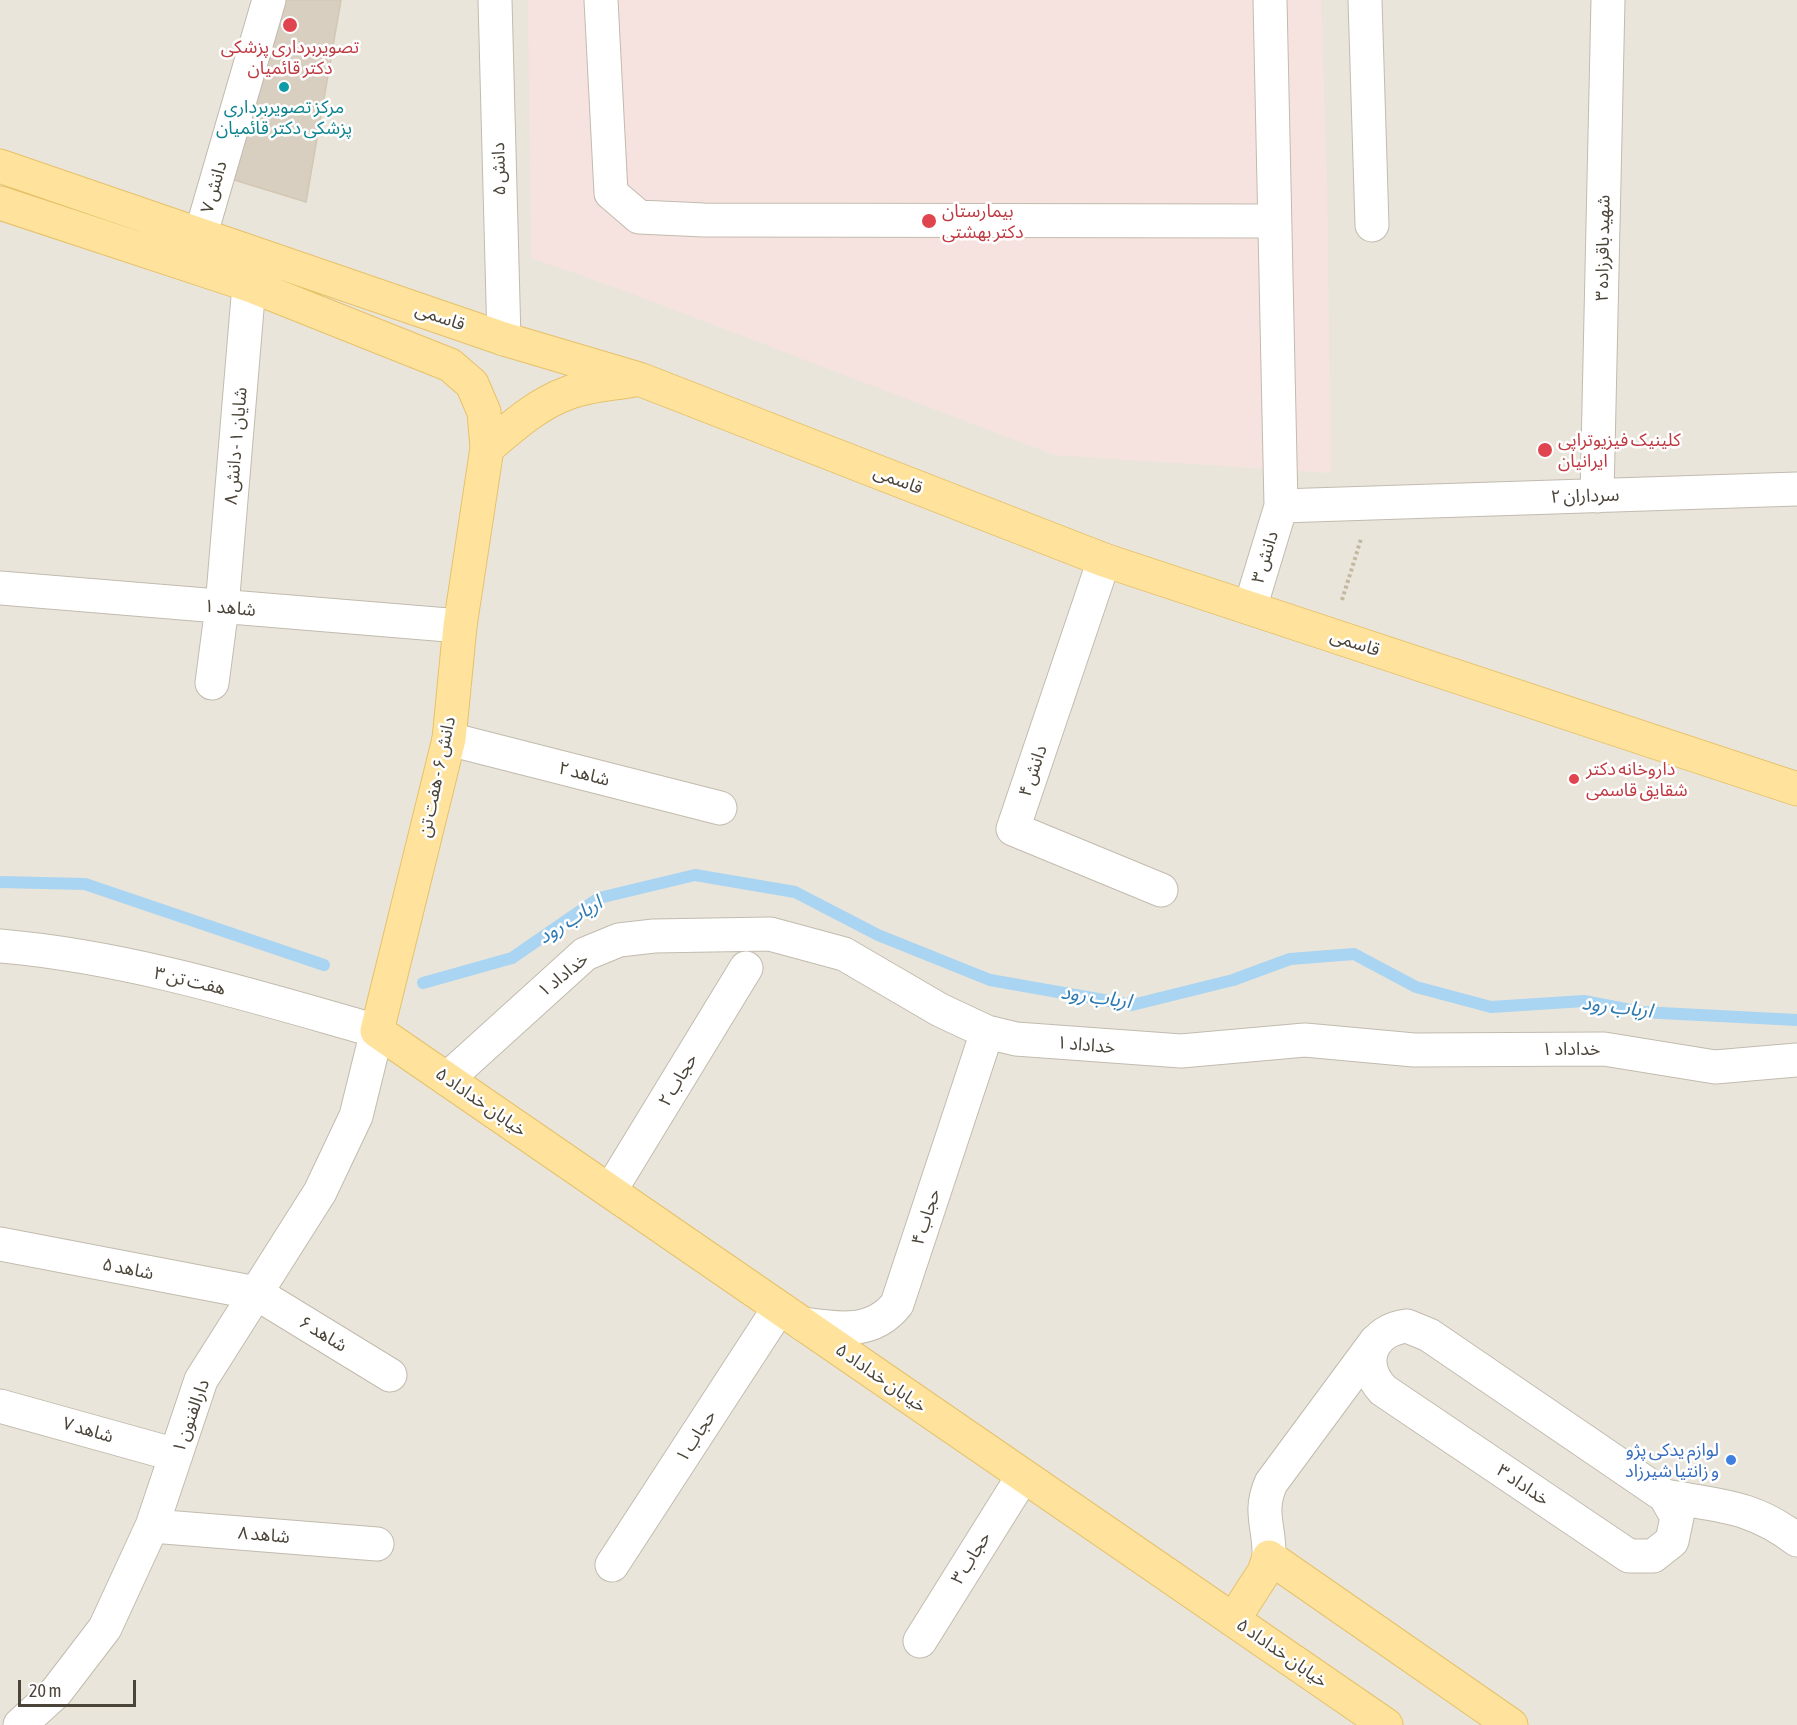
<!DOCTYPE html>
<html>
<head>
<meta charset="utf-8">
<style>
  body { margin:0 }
  #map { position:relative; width:1797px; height:1725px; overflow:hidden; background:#f6f3ec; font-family:"Asap Condensed",sans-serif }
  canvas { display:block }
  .scale { position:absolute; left:18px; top:1680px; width:118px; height:27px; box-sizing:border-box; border:3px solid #4b4439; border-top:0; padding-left:8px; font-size:18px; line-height:21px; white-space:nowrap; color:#4b4439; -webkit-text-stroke:4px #fff; paint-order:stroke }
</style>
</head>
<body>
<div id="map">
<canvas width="1797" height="1725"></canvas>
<div class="scale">20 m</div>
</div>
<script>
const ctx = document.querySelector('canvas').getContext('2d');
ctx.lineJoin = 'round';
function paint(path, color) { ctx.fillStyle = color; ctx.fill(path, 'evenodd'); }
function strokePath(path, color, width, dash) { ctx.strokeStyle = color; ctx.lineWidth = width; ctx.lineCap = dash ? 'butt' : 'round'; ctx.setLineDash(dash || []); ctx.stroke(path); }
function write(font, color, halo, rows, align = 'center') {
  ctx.font = font + ' "Asap Condensed","Noto Sans Arabic",sans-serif'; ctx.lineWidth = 5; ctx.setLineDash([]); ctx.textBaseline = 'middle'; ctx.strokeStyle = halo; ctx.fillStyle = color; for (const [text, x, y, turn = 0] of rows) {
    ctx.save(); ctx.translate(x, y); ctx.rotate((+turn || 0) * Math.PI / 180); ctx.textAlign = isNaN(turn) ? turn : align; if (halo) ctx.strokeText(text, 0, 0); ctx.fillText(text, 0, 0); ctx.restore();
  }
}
const residential = new Path2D(`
  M 0,0 L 1797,0 L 1797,1725 L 0,1725 Z`);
const medical = new Path2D(`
  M 528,0 L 1321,0 L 1327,184 L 1331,473 L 1054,455 L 617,288 L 531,258 Z`);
const stream = new Path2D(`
  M 0,882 L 85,884 L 324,965
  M 423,983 L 512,958 L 599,898 L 695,875 L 795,892 L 878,935 L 990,980 L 1132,1005 L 1233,980 L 1290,959 L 1354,954 L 1416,987 L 1491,1007 L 1584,1001 L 1641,1012 L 1797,1020`);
const building = new Path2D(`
  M 269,0 L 341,0 L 306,202 L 218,175 Z`);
const path = new Path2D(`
  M 1342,600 L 1361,539`);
const minor = new Path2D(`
  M 495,0 L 504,339
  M 601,0 L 611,193 L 639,217 L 704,220 L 1274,221
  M 1365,0 L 1372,225
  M 200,237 L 269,0
  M 1597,496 L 1608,0
  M 1281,506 L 1797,489
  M 1104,560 L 1013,829 L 1161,890
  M 0,588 L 460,626
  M 1250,608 L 1281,506 L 1270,0
  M 212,683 L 222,607 L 249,285
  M 449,739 L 720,808
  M 0,946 C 129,957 253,996 377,1031 L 356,1116 L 320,1192 L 201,1380 L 152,1526 L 105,1628 L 56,1692 L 20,1725
  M 447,1079 L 585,954 L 619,940 L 654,936 L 770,934 L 844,954 L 940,1010 L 987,1032 L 1016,1039 L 1181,1051 L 1305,1040 L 1414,1050 L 1604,1049 L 1715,1067 L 1797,1060
  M 610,1191 L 746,968
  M 0,1244 L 256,1293 L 390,1375
  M 803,1324 C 838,1329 873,1335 897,1304 L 987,1032
  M 1407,1326 L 1429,1335 L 1665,1496 L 1677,1517 L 1672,1541 L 1653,1556 L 1629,1556 L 1383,1390 C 1358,1363 1371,1330 1407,1326 Z
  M 0,1406 L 176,1455
  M 1665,1496 C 1718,1506 1752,1505 1797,1540
  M 152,1526 L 377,1544
  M 1269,1557 C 1270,1526 1258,1513 1271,1483 L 1376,1341
  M 612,1565 L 779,1308
  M 920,1641 L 1023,1476`);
const major = new Path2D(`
  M 0,166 L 504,339 L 639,379 L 1104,560 L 1797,789
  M 0,203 L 249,285 L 450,365 L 472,384 L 484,412 L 487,448 L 460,626 L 449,739 L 377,1031 L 1386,1725
  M 487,448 C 512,427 537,404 568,393 C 588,385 613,384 634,380
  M 1233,1620 L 1264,1572 L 1269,1557 L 1511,1725`);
const markers = [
  [290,25,8,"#e0444e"],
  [284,87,6,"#0f9aa8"],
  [929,221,8,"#e0444e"],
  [1545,450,8,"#e0444e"],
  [1574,779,6,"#e0444e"],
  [1731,1460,6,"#3f7fe0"]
];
const healthNames = [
  ["تصویربرداری پزشکی",290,47,"center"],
  ["دکتر قائمیان",290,68,"center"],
  ["بیمارستان",942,211],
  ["دکتر بهشتی",942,232],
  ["کلینیک فیزیوتراپی",1558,440],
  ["ایرانیان",1558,461],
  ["داروخانه دکتر",1586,769],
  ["شقایق قاسمی",1586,790]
];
const cultureNames = [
  ["مرکز تصویربرداری",284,107],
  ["پزشکی دکتر قائمیان",284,128]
];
const streetNames = [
  ["دانش ۵",499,169,-91],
  ["دانش ۷",214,187,-74],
  ["شهید باقرزاده ۳",1603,248,-89],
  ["قاسمی",440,317,19],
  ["شایان ۱ - دانش ۸",236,446,-85],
  ["قاسمی",898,480,21],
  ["سرداران ۲",1585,496,-2],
  ["دانش ۳",1265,557,-73],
  ["شاهد ۱",230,608,5],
  ["قاسمی",1355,643,18],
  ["دانش ۴",1033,771,-71],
  ["شاهد ۲",584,774,14],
  ["دانش ۶ - هفت تن",437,777,-78],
  ["خداداد ۱",563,975,-39],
  ["هفت تن ۳",190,981,13],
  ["خداداد ۱",1086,1045,5],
  ["خداداد ۱",1571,1049],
  ["حجاب ۲",678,1080,-59],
  ["خیابان خداداد ۵",481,1102,35],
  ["حجاب ۴",926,1217,-72],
  ["شاهد ۵",128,1269,11],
  ["شاهد ۶",323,1334,31],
  ["خیابان خداداد ۵",881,1378,35],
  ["دارالفنون ۱",191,1416,-70],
  ["شاهد ۷",88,1430,16],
  ["حجاب ۱",696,1436,-57],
  ["خداداد ۳",1523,1485,34],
  ["شاهد ۸",264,1535,5],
  ["حجاب ۳",971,1558,-58],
  ["خیابان خداداد ۵",1282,1653,35]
];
const shopNames = [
  ["لوازم یدکی پژو",1719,1450],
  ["و زانتیا شیرزاد",1719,1471]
];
const waterNames = [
  ["ارباب رود",570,920,-32],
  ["ارباب رود",1096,997,8],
  ["ارباب رود",1617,1007,7]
];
paint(residential, '#eae5da');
paint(medical, '#f6e3e0');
strokePath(stream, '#a9d4f2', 12);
paint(building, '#d8cfc1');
strokePath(building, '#d3c7b4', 1.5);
strokePath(minor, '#c2bbae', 35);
strokePath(major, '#e6c16a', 35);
strokePath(path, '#c4b79f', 4, [3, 3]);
strokePath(minor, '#fff', 33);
strokePath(major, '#ffe39c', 33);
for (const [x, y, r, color] of markers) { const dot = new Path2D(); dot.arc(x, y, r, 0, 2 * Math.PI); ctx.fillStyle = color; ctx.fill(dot); strokePath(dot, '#fff', 2); }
write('18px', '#be3a42', '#fff', healthNames, 'left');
write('18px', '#0d838f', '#fff', cultureNames);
write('18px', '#4b4439', '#fff', streetNames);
write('18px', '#366cbe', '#fff', shopNames, 'right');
write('italic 20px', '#2e7ab2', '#fff', waterNames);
</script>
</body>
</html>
